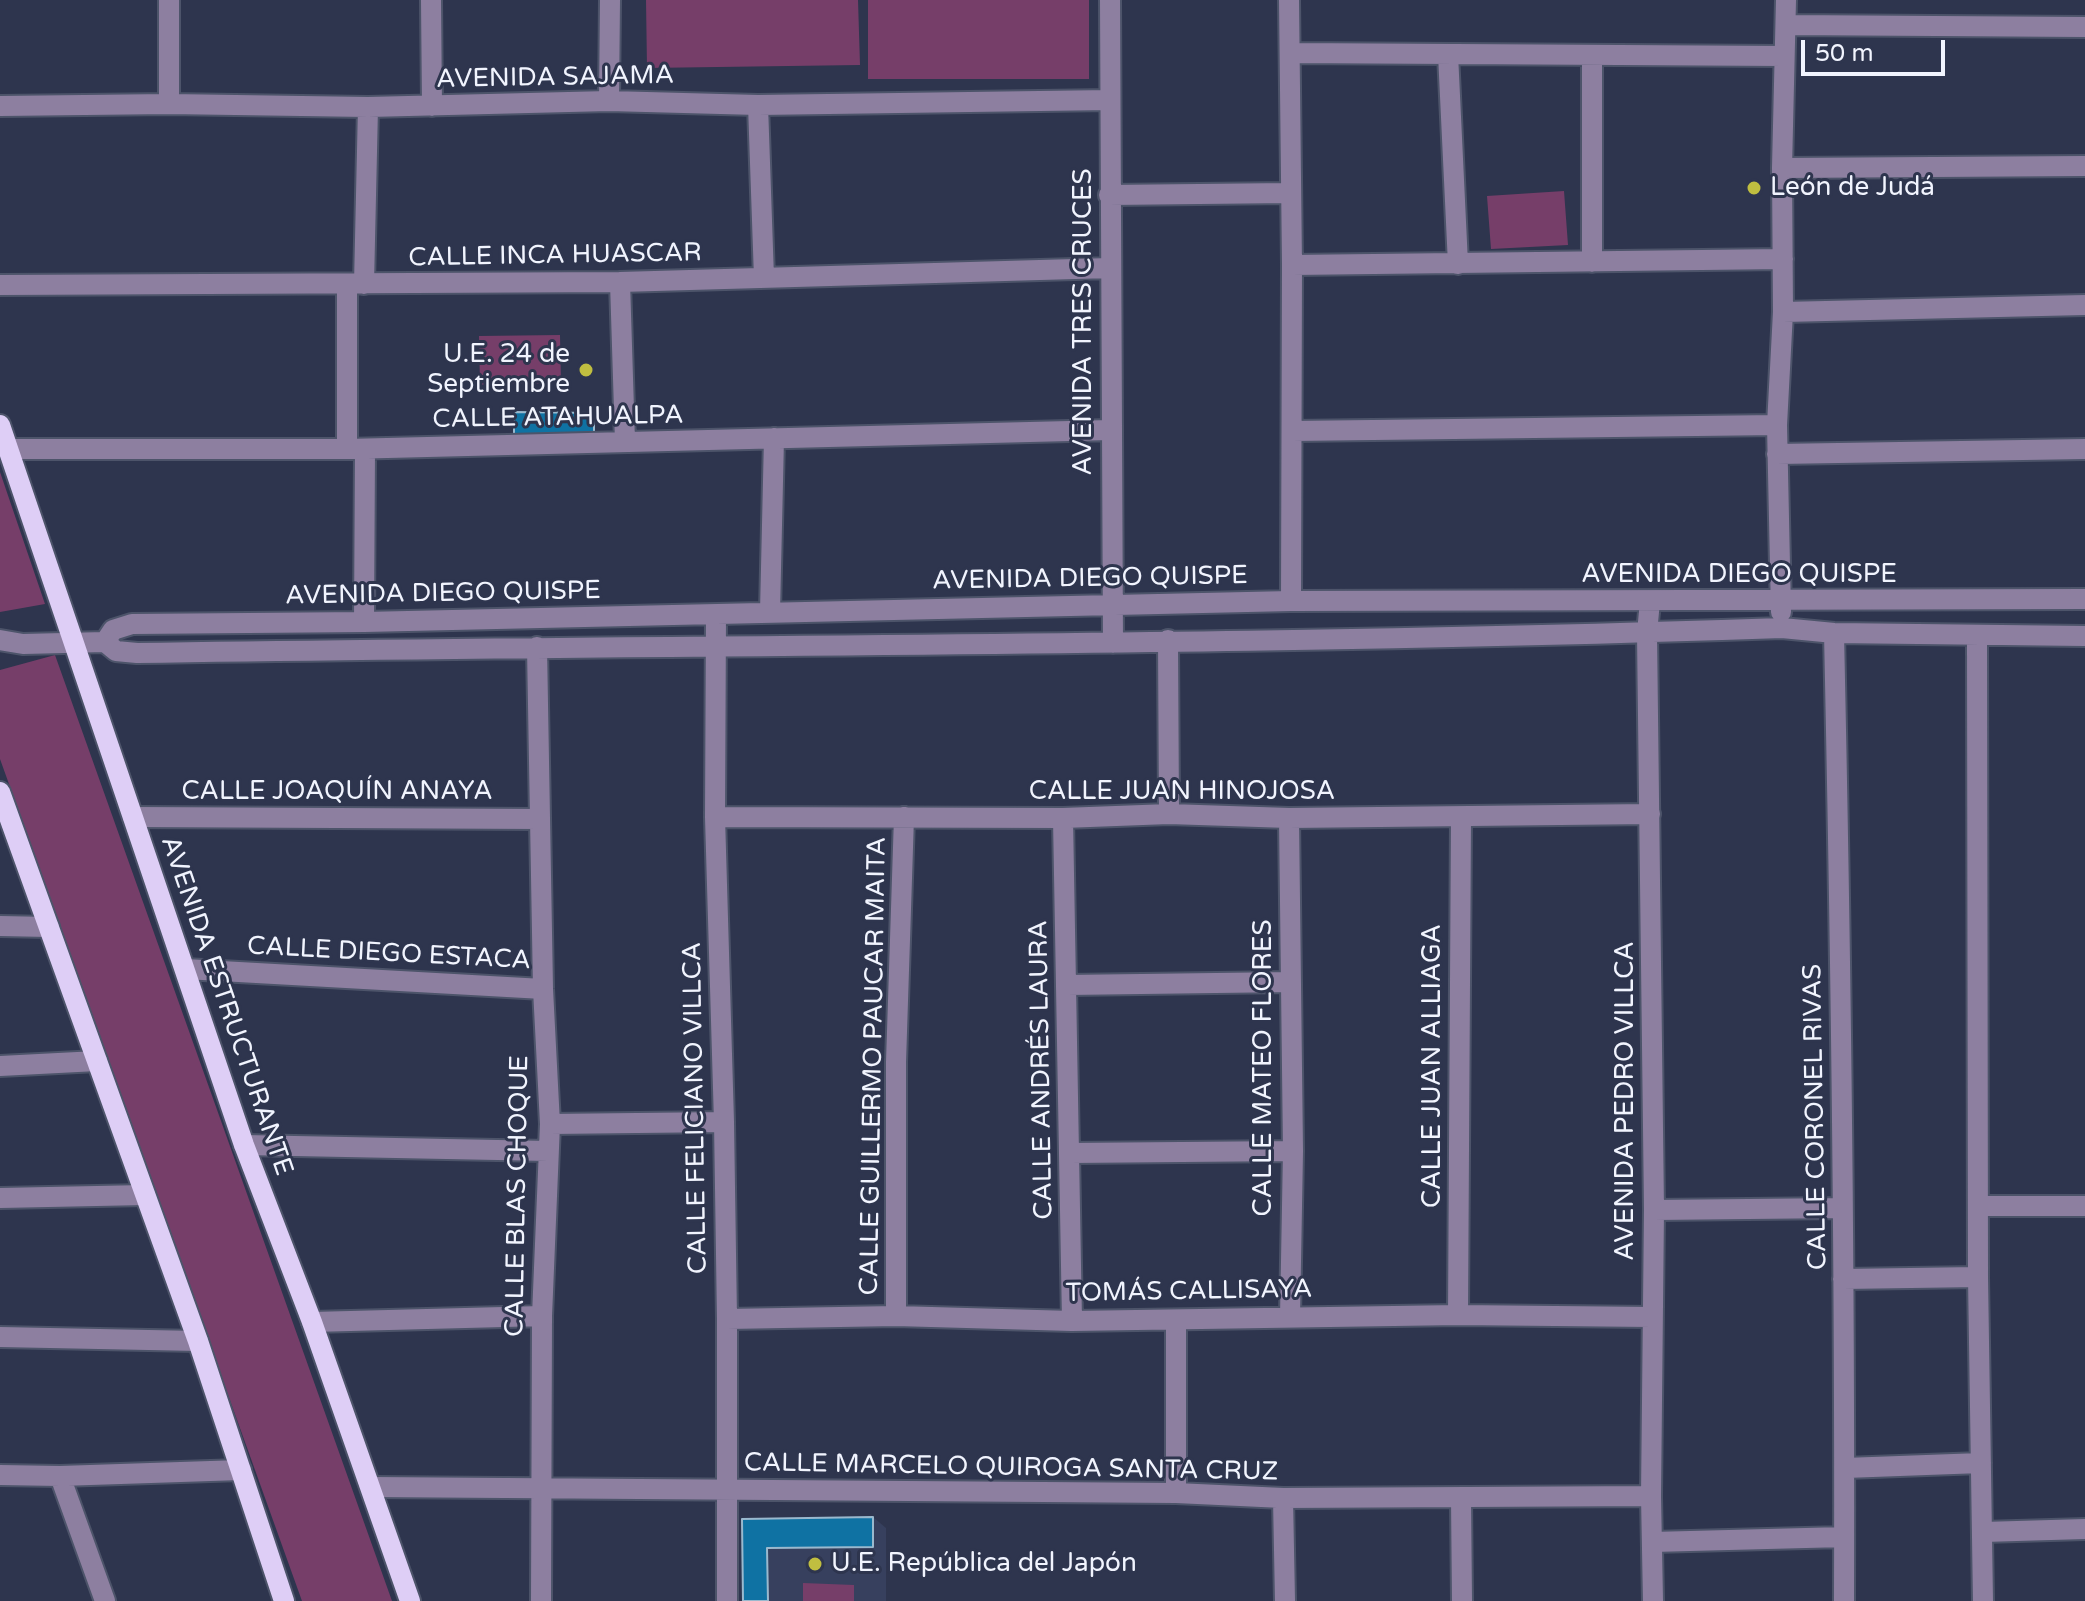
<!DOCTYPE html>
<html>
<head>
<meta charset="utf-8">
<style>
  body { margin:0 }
  #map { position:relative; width:2085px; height:1601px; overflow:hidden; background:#2e354e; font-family:"Varela Round",sans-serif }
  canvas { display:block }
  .scale { position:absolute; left:1801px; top:40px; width:144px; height:36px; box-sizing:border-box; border:4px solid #f1f4fe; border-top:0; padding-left:10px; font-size:24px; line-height:28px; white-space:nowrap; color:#f1f4fe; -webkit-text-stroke:6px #2e354e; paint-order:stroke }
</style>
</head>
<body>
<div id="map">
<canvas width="2085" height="1601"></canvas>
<div class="scale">50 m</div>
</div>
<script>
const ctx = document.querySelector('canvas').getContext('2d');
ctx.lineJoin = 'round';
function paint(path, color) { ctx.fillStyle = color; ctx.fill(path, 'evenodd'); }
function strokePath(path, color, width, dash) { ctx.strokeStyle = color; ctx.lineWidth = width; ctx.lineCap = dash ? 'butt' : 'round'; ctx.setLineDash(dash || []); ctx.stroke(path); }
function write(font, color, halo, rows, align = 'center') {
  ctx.font = font + ' "Varela Round",sans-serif'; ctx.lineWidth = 6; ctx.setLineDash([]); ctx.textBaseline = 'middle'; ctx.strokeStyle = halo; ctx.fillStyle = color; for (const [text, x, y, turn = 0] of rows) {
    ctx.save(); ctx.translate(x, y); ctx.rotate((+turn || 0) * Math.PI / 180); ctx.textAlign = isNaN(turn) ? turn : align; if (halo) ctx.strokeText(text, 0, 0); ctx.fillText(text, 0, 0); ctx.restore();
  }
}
const built = new Path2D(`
  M 873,1517 L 886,1528 L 886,1601 L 743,1601 L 742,1519 Z`);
const green = new Path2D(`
  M 646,0 L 858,0 L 860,65 L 647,68 Z
  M 868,0 L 1089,0 L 1089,79 L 868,79 Z
  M 1564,191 L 1568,245 L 1491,249 L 1487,196 Z
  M 560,335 L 561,383 L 480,385 L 479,336 Z
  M 0,472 L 45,604 L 0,612 Z
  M 55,655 L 392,1601 L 302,1601 L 0,759 L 0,670 Z
  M 803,1583 L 854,1585 L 854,1601 L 803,1601 Z`);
const building = new Path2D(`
  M 514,412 L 594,413 L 594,437 L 514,435 Z
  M 873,1517 L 873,1547 L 767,1548 L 768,1601 L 743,1601 L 742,1519 Z`);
const minor = new Path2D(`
  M 431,0 L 432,106
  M 1110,0 L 1113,643
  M 1289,0 L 1292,265 L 1291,601
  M 1787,25 L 2085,27
  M 1290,53 L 1784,56
  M 1448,54 L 1458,264
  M 609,101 L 610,0
  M 169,104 L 169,0
  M 758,105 L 764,278
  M 0,106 L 169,104 L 368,107 L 609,101 L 758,105 L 1110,100
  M 1782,168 L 2085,166
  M 1109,195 L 1289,193
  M 1592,262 L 1592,55
  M 1292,265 L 1783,259
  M 620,282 L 625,442
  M 364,284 L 368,107
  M 0,285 L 620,282 L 1110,268
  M 1783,312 L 2085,305
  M 1292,431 L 1777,425
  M 8,449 L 347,449 L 1110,430
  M 347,449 L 347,284
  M 1777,454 L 2085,449
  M 1650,601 L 1647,633 L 1654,1210 L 1651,1496 L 1653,1601
  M 770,612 L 774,438
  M 1781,612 L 1777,425 L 1783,312 L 1782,168 L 1786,0
  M 716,615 L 715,817 L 724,1122 L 727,1319 L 727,1601
  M 364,622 L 365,449
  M 1834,633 C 1841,955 1845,1278 1844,1601
  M 1977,635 L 1978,1277 L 1983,1601
  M 0,640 L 23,644 L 105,642 L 116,651 L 137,653 C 686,644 1234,647 1782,628 L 1834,633 L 2085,636
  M 1168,640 L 1169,814
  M 105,642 L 113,630 L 132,624 L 364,622 L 1291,601 L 2085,599
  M 537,647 L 543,989 L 550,1124 L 542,1316 L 541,1601
  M 133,817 L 540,819
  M 715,817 L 1063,818 L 1169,814 L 1289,818 L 1650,814
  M 1063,818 L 1072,1321
  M 1289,818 L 1293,1151 L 1290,1317
  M 0,926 L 49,927
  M 185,969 L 543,989
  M 1067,985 L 1290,982
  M 0,1066 L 97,1061
  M 550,1124 L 724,1122
  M 244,1145 L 548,1151
  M 1070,1153 L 1293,1151
  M 0,1198 L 145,1195
  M 1978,1206 L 2085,1206
  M 1654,1210 L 1842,1208
  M 1843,1279 L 1978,1277
  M 1458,1315 L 1461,817
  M 896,1316 L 896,1062 L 904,817
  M 727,1319 L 896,1316 L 1072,1321 L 1458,1315 L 1652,1317
  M 312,1322 L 542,1316
  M 0,1337 L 198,1341
  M 1845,1468 L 1981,1463
  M 0,1475 L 60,1476 L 241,1470
  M 60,1476 L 105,1601
  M 371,1487 L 1176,1493 L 1283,1498 L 1651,1496
  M 1176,1493 L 1176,1320
  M 1283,1498 L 1285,1601
  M 1461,1498 L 1462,1601
  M 1983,1532 L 2085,1529
  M 1652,1542 L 1844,1537`);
const major = new Path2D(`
  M 0,425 L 244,1145 L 312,1322 L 410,1601
  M 0,792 L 198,1341 L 284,1601`);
const markers = [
  [1754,188,8,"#c0be40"],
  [586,370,8,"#c0be40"],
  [815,1564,8,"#c0be40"]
];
const streetNames = [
  ["AVENIDA SAJAMA",555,78,-1],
  ["CALLE INCA HUASCAR",555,256,-1],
  ["AVENIDA TRES CRUCES",1084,322,-90],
  ["CALLE ATAHUALPA",558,418,-1],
  ["AVENIDA DIEGO QUISPE",1739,575],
  ["AVENIDA DIEGO QUISPE",1090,579,-1],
  ["AVENIDA DIEGO QUISPE",443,594,-1],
  ["CALLE JOAQUÍN ANAYA",337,792],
  ["CALLE JUAN HINOJOSA",1182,792],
  ["CALLE DIEGO ESTACA",389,954,3],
  ["AVENIDA ESTRUCTURANTE",226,1006,71],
  ["CALLE GUILLERMO PAUCAR MAITA",874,1066,-89],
  ["CALLE JUAN ALLIAGA",1433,1066,-90],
  ["CALLE MATEO FLORES",1264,1068,-90],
  ["CALLE ANDRÉS LAURA",1042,1070,-91],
  ["AVENIDA PEDRO VILLCA",1626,1101,-90],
  ["CALLE FELICIANO VILLCA",696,1108,-91],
  ["CALLE CORONEL RIVAS",1816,1117,-91],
  ["CALLE BLAS CHOQUE",518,1196,-89],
  ["TOMÁS CALLISAYA",1189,1292,-1],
  ["CALLE MARCELO QUIROGA SANTA CRUZ",1011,1468,1]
];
const poiNames = [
  ["León de Judá",1770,188],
  ["U.E. 24 de",570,355,"right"],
  ["Septiembre",570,385,"right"],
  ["U.E. República del Japón",831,1564]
];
paint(built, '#37405e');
paint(green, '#763e69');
paint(building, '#0f72a3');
strokePath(building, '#9ab9ce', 2);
strokePath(minor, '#4d546a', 24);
strokePath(major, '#4d546a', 24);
strokePath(minor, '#8d7fa0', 20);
strokePath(major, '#decef6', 20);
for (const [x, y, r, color] of markers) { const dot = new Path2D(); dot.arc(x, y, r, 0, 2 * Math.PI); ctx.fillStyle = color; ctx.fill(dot); strokePath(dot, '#2e354e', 3); }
write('26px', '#f1f4fe', '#2e354e', streetNames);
write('26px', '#f1f4fe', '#2e354e', poiNames, 'left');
</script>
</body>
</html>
